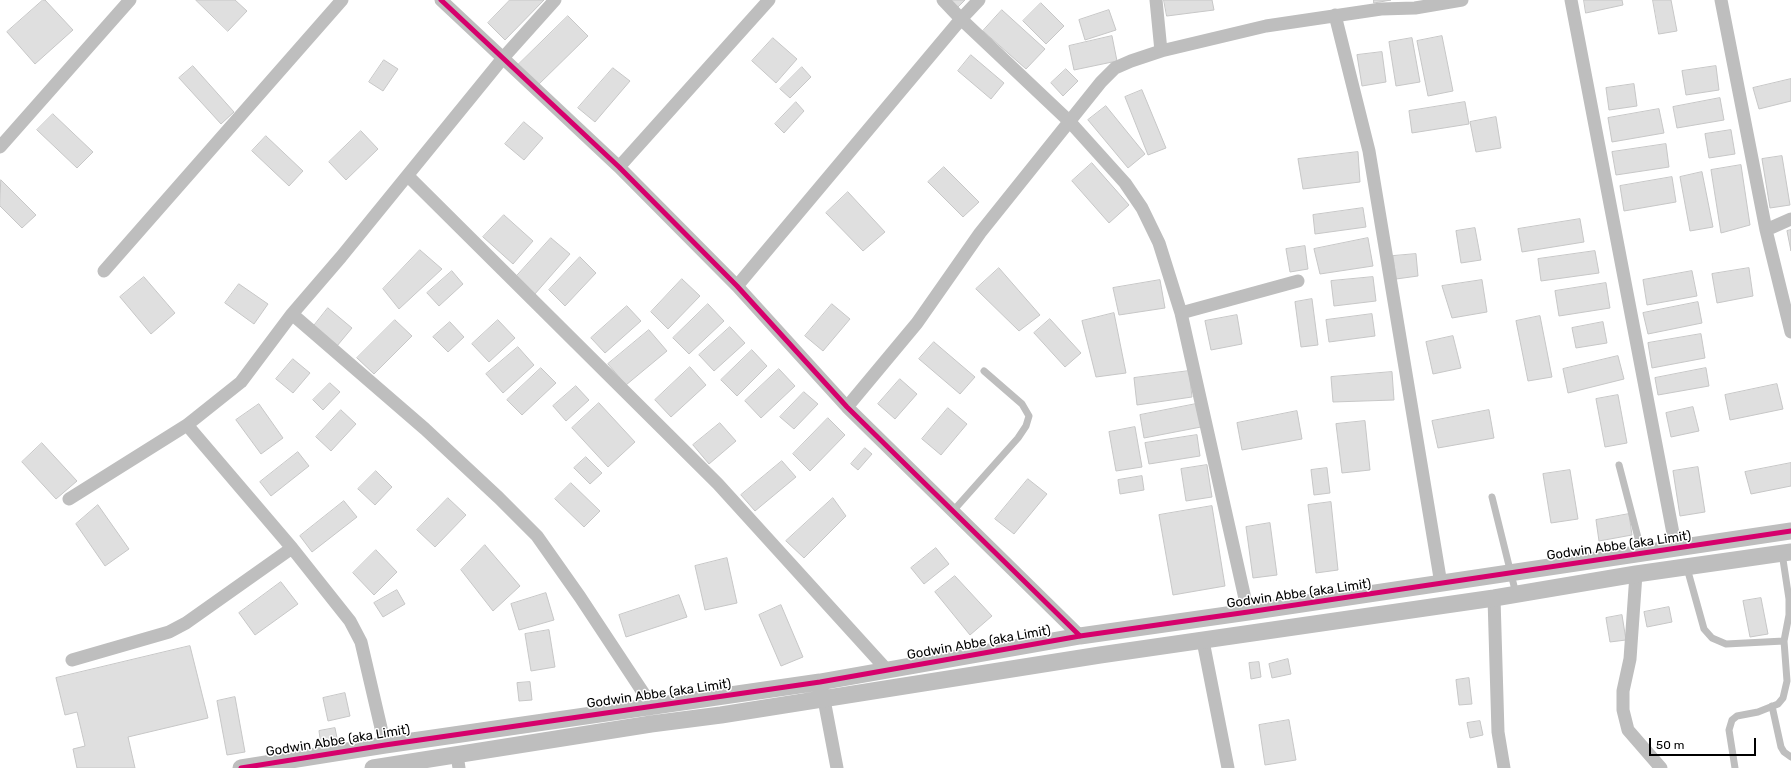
<!DOCTYPE html>
<html>
<head>
<meta charset="utf-8">
<style>
  body { margin:0 }
  #map { position:relative; width:1791px; height:768px; overflow:hidden; background:#fff; font-family:Rubik,sans-serif }
  canvas { display:block }
  .scale { position:absolute; left:1649px; top:738px; width:107px; height:18px; box-sizing:border-box; border:2px solid #000; border-top:0; padding-left:5px; font-size:12px; line-height:14px; white-space:nowrap; color:#000; -webkit-text-stroke:3px #fff; paint-order:stroke }
</style>
</head>
<body>
<div id="map">
<canvas width="1791" height="768"></canvas>
<div class="scale">50 m</div>
</div>
<script>
const ctx = document.querySelector('canvas').getContext('2d');
ctx.lineJoin = 'round';
function paint(path, color) { ctx.fillStyle = color; ctx.fill(path, 'evenodd'); }
function strokePath(path, color, width, dash) { ctx.strokeStyle = color; ctx.lineWidth = width; ctx.lineCap = dash ? 'butt' : 'round'; ctx.setLineDash(dash || []); ctx.stroke(path); }
function write(font, color, halo, rows, align = 'center') {
  ctx.font = font + ' Rubik,sans-serif'; ctx.lineWidth = 3; ctx.setLineDash([]); ctx.textBaseline = 'middle'; ctx.strokeStyle = halo; ctx.fillStyle = color; for (const [text, x, y, turn = 0] of rows) {
    ctx.save(); ctx.translate(x, y); ctx.rotate((+turn || 0) * Math.PI / 180); ctx.textAlign = isNaN(turn) ? turn : align; if (halo) ctx.strokeText(text, 0, 0); ctx.fillText(text, 0, 0); ctx.restore();
  }
}
const building = new Path2D(`
  M 43,0 L 45,0 L 73,30 L 35,64 L 7,32 Z
  M 196,0 L 235,0 L 247,11 L 228,31 Z
  M 510,0 L 544,0 L 505,40 L 488,23 Z
  M 950,0 L 965,0 L 957,8 Z
  M 1164,0 L 1212,0 L 1214,10 L 1167,16 Z
  M 1374,0 L 1391,0 L 1374,3 Z
  M 1584,0 L 1622,0 L 1623,5 L 1586,13 Z
  M 1653,0 L 1671,0 L 1677,31 L 1659,34 Z
  M 1041,3 L 1064,26 L 1046,44 L 1023,21 Z
  M 1002,10 L 1045,49 L 1026,69 L 983,31 Z
  M 1109,10 L 1116,30 L 1085,40 L 1079,20 Z
  M 568,16 L 588,36 L 537,86 L 517,66 Z
  M 1112,36 L 1117,61 L 1074,70 L 1069,46 Z
  M 1442,36 L 1453,91 L 1428,96 L 1417,41 Z
  M 773,38 L 797,59 L 776,83 L 752,61 Z
  M 1412,38 L 1420,82 L 1396,86 L 1389,42 Z
  M 1382,52 L 1386,82 L 1362,86 L 1357,55 Z
  M 971,55 L 1004,83 L 991,99 L 958,71 Z
  M 384,60 L 398,69 L 383,91 L 369,82 Z
  M 193,66 L 234,112 L 221,124 L 179,78 Z
  M 1716,66 L 1719,90 L 1686,95 L 1682,71 Z
  M 802,67 L 811,77 L 790,98 L 780,89 Z
  M 613,68 L 630,81 L 595,122 L 578,108 Z
  M 1066,69 L 1078,81 L 1063,96 L 1051,83 Z
  M 1791,79 L 1791,101 L 1759,109 L 1753,88 Z
  M 1634,84 L 1637,106 L 1609,110 L 1606,88 Z
  M 1142,90 L 1166,148 L 1148,155 L 1125,97 Z
  M 1720,98 L 1724,120 L 1677,128 L 1673,107 Z
  M 796,102 L 804,111 L 784,133 L 775,124 Z
  M 1465,102 L 1469,124 L 1412,133 L 1409,111 Z
  M 1106,106 L 1145,154 L 1128,168 L 1088,120 Z
  M 1659,109 L 1664,133 L 1612,142 L 1608,118 Z
  M 53,114 L 93,152 L 77,168 L 37,130 Z
  M 1496,117 L 1501,148 L 1476,152 L 1470,122 Z
  M 524,122 L 543,138 L 524,160 L 505,144 Z
  M 1731,130 L 1735,154 L 1709,158 L 1705,134 Z
  M 361,131 L 378,149 L 346,180 L 329,162 Z
  M 266,136 L 303,171 L 289,186 L 252,151 Z
  M 1666,144 L 1669,167 L 1616,175 L 1612,152 Z
  M 1358,152 L 1360,182 L 1303,189 L 1298,159 Z
  M 1782,156 L 1790,205 L 1770,208 L 1762,159 Z
  M 1092,163 L 1129,205 L 1109,223 L 1072,181 Z
  M 1741,165 L 1750,225 L 1721,233 L 1711,170 Z
  M 944,167 L 979,202 L 963,217 L 928,182 Z
  M 1702,172 L 1713,227 L 1690,231 L 1680,177 Z
  M 1672,177 L 1676,202 L 1624,211 L 1620,186 Z
  M 1,180 L 36,215 L 22,228 L 0,206 Z
  M 848,192 L 885,232 L 863,251 L 826,213 Z
  M 1363,208 L 1366,227 L 1315,234 L 1313,215 Z
  M 504,215 L 533,241 L 513,264 L 483,237 Z
  M 1580,219 L 1584,242 L 1522,252 L 1518,229 Z
  M 1475,228 L 1481,260 L 1461,263 L 1456,231 Z
  M 1791,230 L 1791,251 L 1787,231 Z
  M 551,238 L 570,254 L 534,295 L 515,278 Z
  M 1368,238 L 1373,266 L 1320,274 L 1314,249 Z
  M 1305,246 L 1308,269 L 1290,272 L 1286,249 Z
  M 420,250 L 442,269 L 399,309 L 383,289 Z
  M 1595,251 L 1599,273 L 1541,281 L 1538,259 Z
  M 1416,254 L 1418,276 L 1396,279 L 1393,256 Z
  M 580,257 L 596,273 L 565,306 L 549,290 Z
  M 999,268 L 1040,315 L 1019,331 L 976,289 Z
  M 1749,268 L 1753,296 L 1717,303 L 1712,274 Z
  M 452,271 L 463,284 L 439,306 L 427,293 Z
  M 1692,271 L 1697,296 L 1647,305 L 1643,280 Z
  M 144,277 L 175,313 L 151,334 L 120,297 Z
  M 1373,277 L 1376,301 L 1334,306 L 1331,281 Z
  M 682,279 L 700,296 L 668,329 L 651,312 Z
  M 1160,280 L 1165,308 L 1119,315 L 1113,288 Z
  M 1482,280 L 1487,312 L 1452,318 L 1442,286 Z
  M 1606,283 L 1610,308 L 1559,316 L 1555,291 Z
  M 239,284 L 268,304 L 254,324 L 225,303 Z
  M 1312,299 L 1318,345 L 1301,347 L 1295,302 Z
  M 1698,302 L 1702,323 L 1648,334 L 1643,313 Z
  M 708,304 L 724,321 L 689,354 L 673,338 Z
  M 832,304 L 850,319 L 823,351 L 805,336 Z
  M 627,306 L 641,321 L 605,353 L 591,338 Z
  M 328,308 L 352,328 L 337,346 L 313,327 Z
  M 1114,313 L 1126,373 L 1096,377 L 1082,321 Z
  M 1372,314 L 1375,336 L 1329,342 L 1326,320 Z
  M 1237,315 L 1242,344 L 1211,350 L 1205,321 Z
  M 1540,316 L 1552,377 L 1528,381 L 1516,321 Z
  M 1050,319 L 1081,353 L 1065,367 L 1034,333 Z
  M 395,320 L 412,336 L 374,374 L 357,358 Z
  M 498,320 L 515,338 L 489,362 L 472,344 Z
  M 450,322 L 464,337 L 448,352 L 433,337 Z
  M 1603,322 L 1607,343 L 1576,348 L 1572,328 Z
  M 730,327 L 745,343 L 714,371 L 699,355 Z
  M 649,330 L 667,351 L 626,385 L 608,364 Z
  M 1701,334 L 1705,358 L 1652,368 L 1648,343 Z
  M 1453,336 L 1461,368 L 1433,374 L 1426,342 Z
  M 934,342 L 975,377 L 960,394 L 919,359 Z
  M 518,347 L 534,365 L 503,393 L 486,374 Z
  M 752,350 L 767,366 L 737,396 L 721,380 Z
  M 1618,356 L 1624,379 L 1568,393 L 1563,369 Z
  M 293,359 L 310,373 L 293,393 L 276,379 Z
  M 690,367 L 706,385 L 671,417 L 655,400 Z
  M 541,368 L 556,383 L 522,415 L 507,400 Z
  M 1706,368 L 1709,386 L 1658,395 L 1655,378 Z
  M 779,369 L 795,386 L 761,418 L 745,401 Z
  M 1189,371 L 1192,397 L 1137,405 L 1134,378 Z
  M 1392,372 L 1394,400 L 1333,402 L 1331,377 Z
  M 900,379 L 917,394 L 895,419 L 878,404 Z
  M 330,383 L 340,392 L 323,410 L 313,400 Z
  M 1777,384 L 1783,409 L 1730,420 L 1725,395 Z
  M 576,386 L 589,400 L 566,421 L 553,406 Z
  M 804,392 L 818,404 L 794,429 L 780,417 Z
  M 1618,395 L 1627,443 L 1605,447 L 1596,399 Z
  M 599,403 L 635,442 L 608,467 L 572,428 Z
  M 259,404 L 283,438 L 261,454 L 236,420 Z
  M 1196,404 L 1201,427 L 1144,438 L 1140,415 Z
  M 1693,407 L 1699,431 L 1671,437 L 1666,413 Z
  M 948,408 L 967,424 L 941,455 L 922,439 Z
  M 341,410 L 356,424 L 331,451 L 316,437 Z
  M 1489,410 L 1494,438 L 1438,448 L 1432,421 Z
  M 1297,411 L 1302,439 L 1242,450 L 1237,423 Z
  M 828,418 L 845,435 L 810,471 L 793,454 Z
  M 1365,421 L 1370,470 L 1342,473 L 1336,424 Z
  M 720,423 L 736,441 L 709,464 L 693,445 Z
  M 1135,427 L 1142,467 L 1116,471 L 1109,432 Z
  M 1197,435 L 1200,456 L 1149,464 L 1145,443 Z
  M 42,443 L 77,481 L 56,499 L 22,462 Z
  M 865,448 L 872,454 L 858,470 L 851,464 Z
  M 298,452 L 309,466 L 271,496 L 260,482 Z
  M 586,457 L 602,473 L 590,484 L 574,468 Z
  M 782,461 L 796,477 L 755,511 L 741,495 Z
  M 1791,463 L 1791,486 L 1751,494 L 1745,472 Z
  M 1207,465 L 1212,497 L 1186,501 L 1181,469 Z
  M 1698,467 L 1705,512 L 1680,516 L 1673,471 Z
  M 1327,468 L 1330,493 L 1314,495 L 1311,470 Z
  M 1570,470 L 1578,519 L 1551,523 L 1543,474 Z
  M 376,471 L 392,487 L 375,505 L 358,489 Z
  M 1142,476 L 1144,490 L 1120,494 L 1118,480 Z
  M 1028,479 L 1047,494 L 1014,534 L 995,519 Z
  M 571,483 L 600,511 L 584,527 L 555,499 Z
  M 448,498 L 466,515 L 435,547 L 417,530 Z
  M 833,498 L 846,516 L 804,558 L 786,541 Z
  M 344,501 L 357,517 L 312,552 L 300,536 Z
  M 1331,502 L 1338,570 L 1316,573 L 1308,505 Z
  M 98,505 L 129,549 L 105,566 L 76,524 Z
  M 1212,506 L 1225,586 L 1173,595 L 1159,515 Z
  M 1629,514 L 1632,535 L 1599,541 L 1596,520 Z
  M 1270,523 L 1277,575 L 1253,578 L 1246,527 Z
  M 485,545 L 520,586 L 493,611 L 461,570 Z
  M 936,548 L 949,564 L 924,584 L 911,568 Z
  M 376,550 L 397,572 L 374,595 L 353,573 Z
  M 727,558 L 737,603 L 705,610 L 695,566 Z
  M 955,576 L 992,616 L 970,635 L 935,592 Z
  M 281,582 L 298,604 L 255,635 L 239,613 Z
  M 397,590 L 405,604 L 383,617 L 374,603 Z
  M 546,593 L 554,620 L 519,630 L 511,604 Z
  M 679,595 L 687,617 L 626,637 L 619,615 Z
  M 1761,598 L 1768,634 L 1750,637 L 1743,601 Z
  M 781,605 L 803,657 L 781,666 L 759,615 Z
  M 1669,607 L 1672,622 L 1647,627 L 1644,612 Z
  M 1622,615 L 1626,640 L 1610,642 L 1606,618 Z
  M 549,630 L 555,667 L 531,671 L 525,634 Z
  M 190,646 L 208,718 L 128,737 L 135,768 L 77,768 L 73,749 L 85,746 L 77,712 L 65,715 L 56,678 Z
  M 1288,659 L 1291,674 L 1272,678 L 1269,664 Z
  M 1259,662 L 1261,677 L 1251,679 L 1249,663 Z
  M 1469,678 L 1472,704 L 1459,705 L 1456,680 Z
  M 530,682 L 532,700 L 519,701 L 517,683 Z
  M 345,693 L 350,716 L 328,721 L 323,698 Z
  M 235,697 L 245,752 L 227,755 L 217,701 Z
  M 1289,720 L 1296,760 L 1265,765 L 1259,725 Z
  M 1480,721 L 1483,735 L 1470,738 L 1467,723 Z
  M 335,728 L 338,743 L 321,745 L 319,731 Z`);
const service = new Path2D(`
  M 1619,465 L 1642,553
  M 1492,497 L 1516,594
  M 953,511 L 1018,438 L 1026,426 L 1029,416 L 1022,404 L 984,371
  M 1687,568 L 1704,629 L 1712,638 L 1726,644 L 1784,641
  M 1772,706 L 1781,747 L 1784,752 L 1791,757
  M 1735,768 L 1729,730 L 1732,720 L 1737,716 L 1758,712 L 1778,704 L 1783,698 L 1787,681 L 1784,641 L 1789,615 L 1789,599 L 1782,553`);
const minor = new Path2D(`
  M 441,0 L 619,167 L 737,286 L 847,407 L 1080,636
  M 943,0 L 961,19 L 1070,122 L 1125,183 L 1142,208 L 1159,243 L 1181,313 L 1248,612
  M 1156,0 L 1161,51
  M 1571,0 L 1676,549
  M 1721,0 L 1766,230 L 1791,332
  M 1335,15 L 1369,151 L 1441,584
  M 0,147 L 130,0
  M 619,167 L 769,0
  M 408,176 L 718,484 L 887,670
  M 1766,230 L 1791,219
  M 104,271 L 342,0
  M 737,286 L 961,19 L 979,0
  M 1181,313 L 1298,281
  M 292,314 L 425,429 L 499,498 L 537,536 L 580,597 L 652,706
  M 847,407 L 917,323 L 980,233 L 1101,82 L 1115,68 L 1131,61 L 1161,51 L 1266,26 L 1381,9 L 1415,8 L 1462,0
  M 187,425 L 292,548 L 350,621 L 361,642 L 385,745
  M 69,499 L 187,425 L 241,382 L 292,314 L 341,257 L 503,58 L 555,0
  M 1636,574 L 1630,659 L 1623,691 L 1623,710 L 1628,730 L 1661,768
  M 1494,598 L 1498,732 L 1504,768
  M 1203,641 L 1228,768
  M 72,660 L 169,632 L 186,623 L 292,548
  M 822,689 L 837,768
  M 457,755 L 459,768`);
const tertiary = new Path2D(`
  M 241,768 L 385,745 L 820,682 L 1080,636 L 1248,612 L 1791,531
  M 373,768 L 651,724 L 721,715 L 1100,655 L 1494,598 L 1636,574 L 1791,552`);
const cycleway = new Path2D(`
  M 441,0 L 619,167 L 737,286 L 847,407 L 1080,636
  M 241,768 L 385,745 L 820,682 L 1080,636 L 1248,612 L 1791,531`);
const streetNames = [
  ["Godwin Abbe (aka Limit)",1619,546,-8],
  ["Godwin Abbe (aka Limit)",1299,594,-8],
  ["Godwin Abbe (aka Limit)",979,643,-10],
  ["Godwin Abbe (aka Limit)",659,694,-8],
  ["Godwin Abbe (aka Limit)",338,741,-9]
];
paint(building, '#dfdfdf');
strokePath(building, '#c7c7c7', 1);
strokePath(service, '#bebebe', 7);
strokePath(minor, '#bebebe', 13);
strokePath(tertiary, '#bebebe', 17);
strokePath(cycleway, '#d6006c', 5);
write('13px', '#000', '#fff', streetNames);
</script>
</body>
</html>
